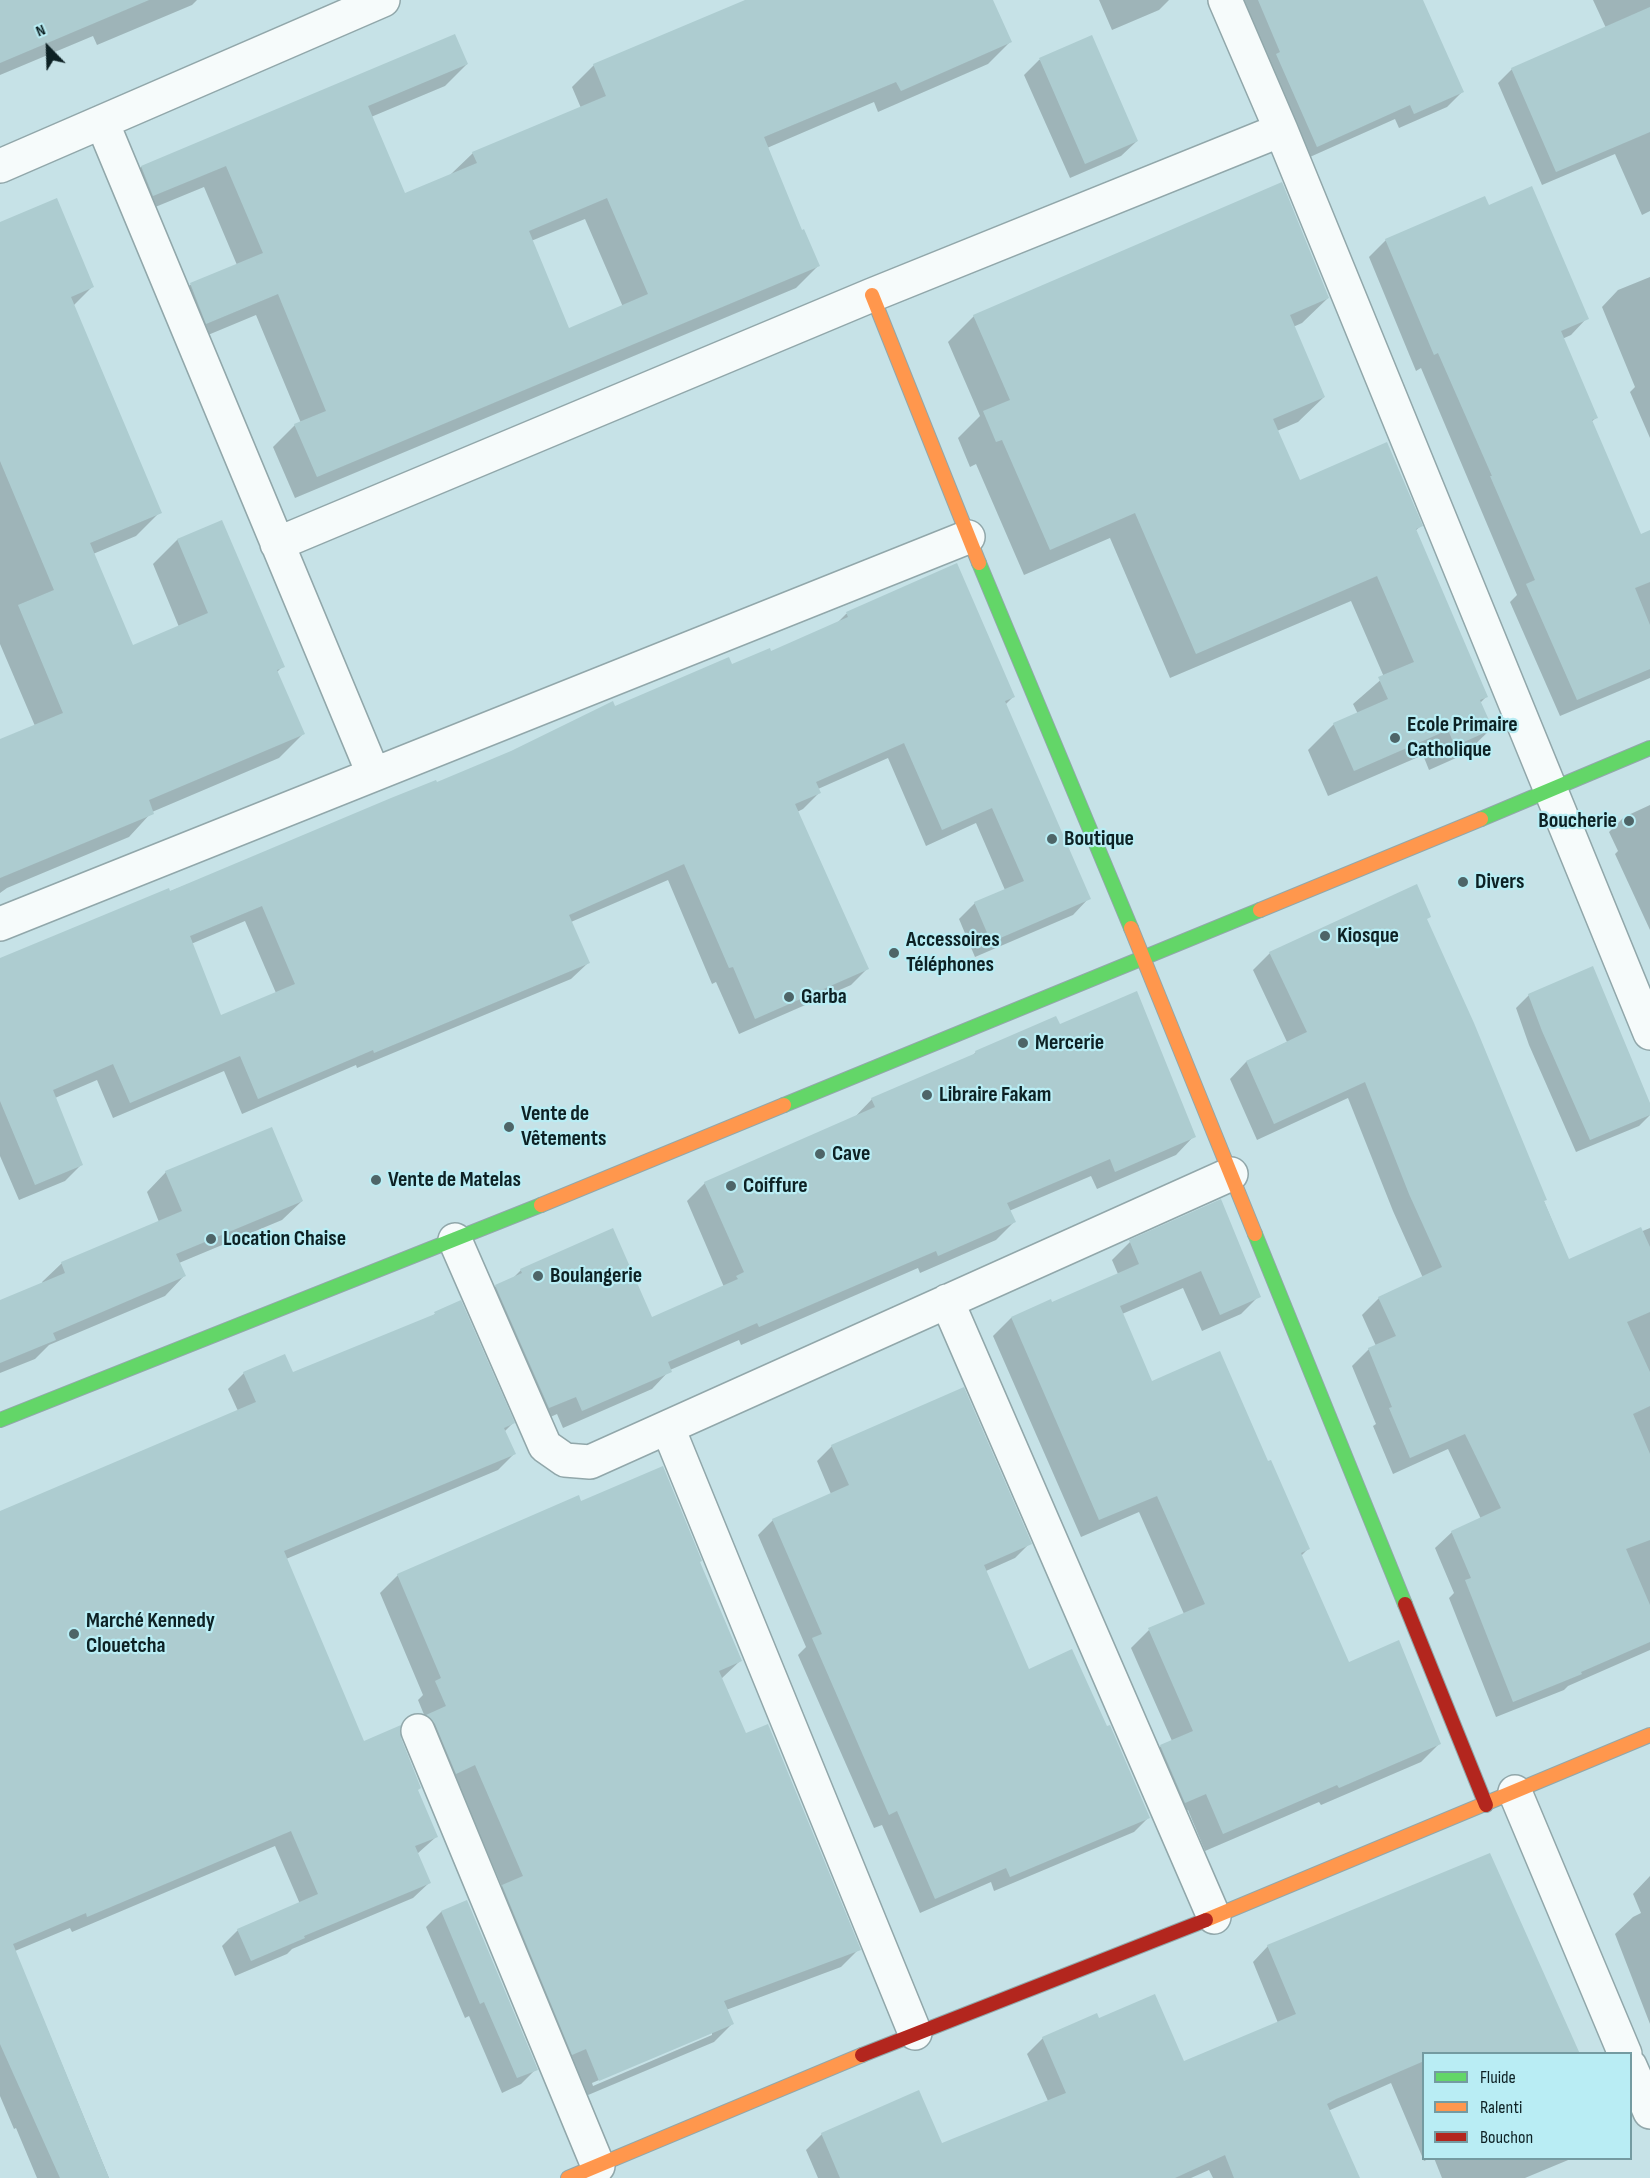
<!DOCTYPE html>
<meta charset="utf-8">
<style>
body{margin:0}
#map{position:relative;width:1650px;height:2178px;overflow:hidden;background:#c6e2e7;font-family:"Sofia Sans Condensed",sans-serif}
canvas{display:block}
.legend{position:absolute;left:1422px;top:2052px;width:210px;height:108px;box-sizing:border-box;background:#b9edf4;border:2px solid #749ba1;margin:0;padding:8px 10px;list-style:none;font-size:18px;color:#0d2124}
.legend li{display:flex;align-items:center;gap:12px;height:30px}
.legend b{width:30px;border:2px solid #749ba1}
.north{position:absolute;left:18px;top:18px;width:60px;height:60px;-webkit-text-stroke:4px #b9edf4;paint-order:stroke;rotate:337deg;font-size:16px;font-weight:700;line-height:24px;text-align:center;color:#0d2124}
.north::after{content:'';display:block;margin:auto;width:21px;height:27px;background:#0d2124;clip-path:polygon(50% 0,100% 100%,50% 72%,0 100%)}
</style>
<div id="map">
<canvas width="1650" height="2178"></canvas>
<ul class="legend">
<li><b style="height:8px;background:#63d668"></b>Fluide</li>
<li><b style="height:8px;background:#ff974d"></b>Ralenti</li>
<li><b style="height:8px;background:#b3261e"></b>Bouchon</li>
</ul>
<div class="north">N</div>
</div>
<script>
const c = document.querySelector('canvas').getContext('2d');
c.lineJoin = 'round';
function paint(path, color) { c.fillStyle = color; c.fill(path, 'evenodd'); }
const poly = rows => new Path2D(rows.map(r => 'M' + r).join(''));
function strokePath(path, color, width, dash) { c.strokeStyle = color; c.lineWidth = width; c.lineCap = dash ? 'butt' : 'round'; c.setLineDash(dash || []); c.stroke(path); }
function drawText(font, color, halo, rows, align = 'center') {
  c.font = font + ' "Sofia Sans Condensed",sans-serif'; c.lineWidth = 4.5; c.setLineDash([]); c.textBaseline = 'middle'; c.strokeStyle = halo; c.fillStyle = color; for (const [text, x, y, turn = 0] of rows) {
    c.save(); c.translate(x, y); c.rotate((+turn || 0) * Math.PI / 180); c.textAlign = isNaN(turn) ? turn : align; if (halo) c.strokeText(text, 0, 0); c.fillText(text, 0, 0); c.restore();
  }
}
paint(poly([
 [0,0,197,0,192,5,97,45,93,36,0,75],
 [749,0,988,0,1010,42,988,64,878,112,874,102,767,148,801,232,818,266,796,288,295,498,273,447,295,425,301,423,256,315,184,345,168,307,190,285,237,265,204,187,131,217,120,189,141,167,455,36,467,64,445,86,371,117,404,195,450,175,473,153,581,108,572,87,594,65],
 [585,219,623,307,568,330,531,241],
 [1099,0,1169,0,1159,10,1112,30],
 [1236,0,1422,0,1462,92,1447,107,1399,128,1395,119,1301,161],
 [1593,0,1650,0,1650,211,1642,215,1615,154,1542,185,1498,83,1512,69,1606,28],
 [1091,37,1137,141,1121,156,1070,178,1024,75,1039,60],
 [1488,207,1587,318,1571,335,1562,339,1596,418,1591,422,1640,536,1650,532,1650,678,1560,716,1510,602,1517,595,1421,368,1416,371,1369,257,1386,240],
 [0,224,92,287,73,306,160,512,136,536,93,554,132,647,179,627,153,564,177,540,222,522,283,666,277,672,303,734,279,758,152,812,129,837,7,888,0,893,0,741,35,726,0,644],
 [1650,277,1650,438,1630,392,1635,387,1602,307,1618,290],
 [1328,298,1302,323,1293,327,1324,397,1298,422,1277,431,1299,482,1421,526,1415,531,1487,696,1480,703,1491,729,1465,754,1429,770,1423,755,1328,796,1308,750,1334,724,1358,714,1353,704,1384,677,1351,601,1170,678,1110,538,1024,575,976,464,970,467,958,438,980,416,948,342,974,316],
 [957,565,1013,697,1005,705,1089,898,1073,915,975,957,959,919,975,903,1005,890,976,823,926,846,888,758,818,789,819,793,803,809,797,812,867,969,851,985,739,1034,716,982,712,984,668,880,571,922,588,963,571,979,357,1068,356,1065,242,1114,224,1071,113,1118,97,1080,55,1098,82,1164,65,1181,19,1200,0,1156,0,960,436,784,614,708,770,653,836,624,846,614],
 [245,921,276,993,221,1017,191,944],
 [1650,805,1650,930,1615,854,1618,851,1609,832,1624,817],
 [1426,920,1569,1261,1650,1228,1650,1650,1568,1686,1564,1690,1496,1717,1449,1598,1454,1593,1435,1548,1452,1532,1481,1519,1448,1449,1393,1474,1373,1426,1376,1424,1352,1366,1369,1349,1376,1346,1362,1315,1379,1298,1423,1278,1393,1211,1348,1098,1257,1140,1230,1079,1246,1062,1287,1042,1253,970,1270,953],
 [1529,995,1650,1107,1650,1115,1639,1126,1576,1152,1529,1045,1516,1008],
 [1059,1026,1194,1136,1176,1155,1097,1189,1091,1176,1009,1211,1014,1222,996,1240,920,1273,918,1268,741,1345,739,1340,670,1370,652,1389,563,1428,557,1414,531,1426,478,1305,496,1286,512,1279,521,1270,651,1319,724,1287,687,1201,705,1183,854,1118,872,1099,972,1056,976,1052],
 [166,1172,302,1201,282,1220,179,1263,184,1276,165,1296,49,1345,35,1359,0,1373,0,1302,43,1284,42,1282,62,1263,159,1222,147,1192],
 [1220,1201,1259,1296,1241,1314,1202,1331,1183,1288,1122,1314,1151,1383,1267,1463,1308,1549,1300,1557,1348,1664,1439,1744,1421,1762,1321,1805,1319,1802,1205,1851,1188,1810,1167,1819,1143,1764,1161,1746,1172,1741,1131,1648,1149,1630,1184,1614,1139,1512,1081,1537,993,1336,1011,1318,1050,1301,1052,1304,1118,1274,1112,1260,1130,1242],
 [435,1314,513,1423,504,1432,514,1454,498,1470,286,1559,363,1743,399,1738,417,1791,436,1837,417,1854,429,1883,413,1898,292,1949,287,1954,235,1976,222,1946,238,1930,300,1904,275,1846,72,1932,70,1928,15,1951,109,2178,37,2178,16,2128,14,2129,0,2096,0,1513,238,1411,228,1389,244,1373,292,1374,431,1317],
 [832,1446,1030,1543,1015,1558,986,1571,1028,1671,1149,1817,1134,1832,994,1891,991,1882,920,1913,882,1825,874,1828,798,1655,806,1647,758,1535,773,1520,831,1494,817,1461],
 [580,1503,699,1563,740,1661,721,1679,745,1735,859,1949,841,1967,726,2010,732,2024,714,2042,581,2098,485,1904,502,1887,457,1782,438,1790,425,1717,418,1700,423,1695,380,1593,398,1575],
 [712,2032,712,2035,593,2086,592,2083],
 [1650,1876,1650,2024,1615,1934,1633,1917,1641,1913,1633,1894],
 [467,1902,536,2069,521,2084,502,2093,469,2016,465,2018,426,1927,441,1912],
 [1268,1946,1424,2054,1424,2158,1431,2158,1424,2161,1391,2083,1328,2111,1359,2178,1213,2178,1209,2170,1191,2178,818,2178,806,2150,822,2134,941,2145,1048,2101,1027,2054,1043,2038,1098,2020,1183,2063,1278,2023,1253,1962],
 [1434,2158,1573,2158,1525,2178,1442,2178]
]), '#0003');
paint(poly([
 [0,0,149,0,0,63],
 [745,0,993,0,1012,42,901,91,896,82,764,137,802,230,804,229,820,266,317,477,294,424,326,411,278,294,206,324,190,283,263,253,226,166,153,196,141,166,455,34,468,64,368,106,405,193,477,163,472,152,606,96,593,64],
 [607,198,648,294,569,328,529,231],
 [1258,0,1423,0,1464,92,1414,114,1410,105,1317,147,1276,54,1280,52],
 [1650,7,1650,132,1556,172,1511,68],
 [1092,35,1138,141,1085,164,1039,58],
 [1282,182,1329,298,1290,315,1325,397,1273,419,1300,480,1387,442,1423,526,1416,529,1488,697,1480,700,1493,729,1455,746,1448,730,1354,771,1333,723,1388,699,1378,677,1414,662,1377,576,1196,654,1135,513,1050,550,1002,440,996,442,983,411,1010,400,973,315],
 [1532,186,1589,319,1561,331,1598,418,1592,420,1641,534,1650,530,1650,582,1635,588,1650,625,1650,669,1577,700,1526,584,1535,580,1490,476,1492,476,1438,353,1434,355,1385,239,1485,196,1489,205],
 [57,198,94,287,71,297,162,513,90,543,133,645,208,613,177,539,222,520,285,667,277,670,305,734,149,800,154,814,0,878,0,739,63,713,18,605,54,590,0,461,0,222],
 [957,563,1015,697,1005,701,1091,899,991,942,974,902,1024,881,992,808,942,830,904,743,816,782,821,793,795,804,869,969,755,1019,733,967,729,968,684,864,569,915,590,963,374,1053,373,1050,258,1099,240,1056,130,1103,113,1064,53,1090,83,1165,35,1185,0,1101,0,958,169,888,170,891,391,798,436,780,437,782,511,751,613,701,615,706,729,657,732,664,770,648,771,651,848,617,846,612],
 [262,906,295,984,221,1015,190,936],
 [1417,884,1430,914,1431,917,1427,919,1474,1023,1547,1200,1544,1201,1569,1259,1641,1227,1650,1247,1650,1312,1627,1322,1650,1372,1650,1406,1633,1414,1650,1454,1650,1540,1626,1549,1650,1605,1650,1642,1581,1672,1582,1674,1513,1702,1465,1580,1471,1578,1451,1531,1501,1508,1465,1434,1410,1458,1389,1408,1392,1407,1368,1348,1396,1336,1378,1297,1442,1267,1409,1194,1365,1082,1274,1124,1246,1061,1307,1032,1269,952],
 [1593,966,1650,1103,1650,1115,1590,1140,1542,1031,1528,994],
 [1137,991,1196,1137,1115,1172,1110,1159,1007,1203,1016,1222,938,1256,936,1251,759,1327,757,1323,668,1362,672,1372,582,1411,576,1397,549,1408,495,1285,522,1273,520,1269,613,1228,652,1317,738,1279,736,1276,744,1272,704,1182,875,1107,871,1098,976,1053,975,1051,1056,1016,1060,1024],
 [272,1127,303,1201,176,1254,186,1276,53,1333,56,1340,0,1363,0,1300,65,1273,61,1262,182,1211,165,1171],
 [1221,1199,1261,1297,1220,1315,1201,1271,1120,1306,1152,1381,1220,1351,1268,1461,1271,1460,1310,1549,1301,1553,1349,1662,1399,1640,1441,1744,1339,1788,1337,1785,1223,1834,1206,1794,1185,1803,1160,1745,1193,1731,1148,1628,1205,1604,1157,1496,1099,1520,1011,1317,1051,1299,1052,1302,1139,1264,1129,1240],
 [461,1300,515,1423,504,1428,516,1454,284,1551,364,1741,401,1725,401,1738,421,1788,418,1790,438,1837,415,1846,431,1883,304,1936,305,1938,251,1961,237,1929,318,1894,291,1831,87,1917,86,1913,13,1944,109,2178,60,2178,0,2044,0,1511,256,1402,243,1372,285,1354,293,1372,435,1314,434,1312],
 [964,1387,1032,1544,984,1565,1029,1669,1072,1649,1107,1726,1110,1725,1150,1818,1010,1877,1006,1868,935,1899,897,1811,889,1815,812,1638,822,1634,772,1519,849,1485,831,1445],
 [663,1466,702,1561,700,1562,742,1661,719,1671,746,1733,768,1724,861,1950,724,2001,734,2024,599,2081,586,2049,572,2055,502,1885,523,1876,475,1765,456,1774,435,1724,426,1715,446,1706,435,1681,441,1678,397,1574,579,1495,581,1501],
 [1490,1853,1580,2054,1424,2054,1424,2061,1336,2099,1327,2104,1360,2178,1234,2178,1225,2155,1175,2178,840,2178,821,2133,919,2090,942,2143,1066,2093,1042,2037,1097,2013,1099,2018,1155,1994,1184,2061,1296,2014,1267,1945],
 [467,1900,538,2070,517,2078,484,2002,480,2004,441,1911]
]), '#adccd0');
const street = poly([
 [1225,0,1281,130,1650,1033],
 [102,122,373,773],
 [0,166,383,0],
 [277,544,872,295,1281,130],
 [0,924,968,537],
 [455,1240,545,1446,565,1460,590,1462,1231,1174],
 [947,1301,1214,1917],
 [668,1428,915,2033],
 [418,1731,598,2166],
 [1515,1792,1625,2054],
 [1630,2066,1650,2112]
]);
const fast = poly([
 [979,563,1131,928],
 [1481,819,1650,748],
 [784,1105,1260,910],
 [1255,1234,1405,1604],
 [0,1420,541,1205]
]);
const slow = poly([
 [872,295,979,563],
 [1260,910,1481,819],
 [1131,928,1255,1234],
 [541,1205,784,1105],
 [1206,1920,1650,1735],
 [568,2178,862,2055]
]);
const jam = poly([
 [1405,1604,1486,1805],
 [862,2055,1206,1920]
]);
strokePath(street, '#91a7aa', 36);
strokePath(fast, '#91a7aa', 16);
strokePath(slow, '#91a7aa', 16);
strokePath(jam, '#91a7aa', 16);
strokePath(street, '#f6fbfb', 33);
strokePath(fast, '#63d668', 14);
strokePath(slow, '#ff974d', 14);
strokePath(jam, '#b3261e', 14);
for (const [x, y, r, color] of [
 [1395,738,6,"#4e6568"],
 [1629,821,6,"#4e6568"],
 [1052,839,6,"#4e6568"],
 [1463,882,6,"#4e6568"],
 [1325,936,6,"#4e6568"],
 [894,953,6,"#4e6568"],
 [789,997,6,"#4e6568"],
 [1023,1043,6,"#4e6568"],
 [927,1095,6,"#4e6568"],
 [509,1127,6,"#4e6568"],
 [820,1154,6,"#4e6568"],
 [376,1180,6,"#4e6568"],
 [731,1186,6,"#4e6568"],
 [211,1239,6,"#4e6568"],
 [538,1276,6,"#4e6568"],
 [74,1634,6,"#4e6568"]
]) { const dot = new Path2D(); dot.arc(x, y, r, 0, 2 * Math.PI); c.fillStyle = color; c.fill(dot); strokePath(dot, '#b9edf4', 2); }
drawText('bold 22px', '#0d2124', '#b9edf4', [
 ["Ecole Primaire",1407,725],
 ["Catholique",1407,750],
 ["Boucherie",1617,821,"right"],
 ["Boutique",1064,839],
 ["Divers",1475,882],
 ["Kiosque",1337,936],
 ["Accessoires",906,940],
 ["Téléphones",906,965],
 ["Garba",801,997],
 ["Mercerie",1035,1043],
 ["Libraire Fakam",939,1095],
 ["Vente de",521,1114],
 ["Vêtements",521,1139],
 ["Cave",832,1154],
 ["Vente de Matelas",388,1180],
 ["Coiffure",743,1186],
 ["Location Chaise",223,1239],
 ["Boulangerie",550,1276],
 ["Marché Kennedy",86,1621],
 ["Clouetcha",86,1646]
], 'left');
</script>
